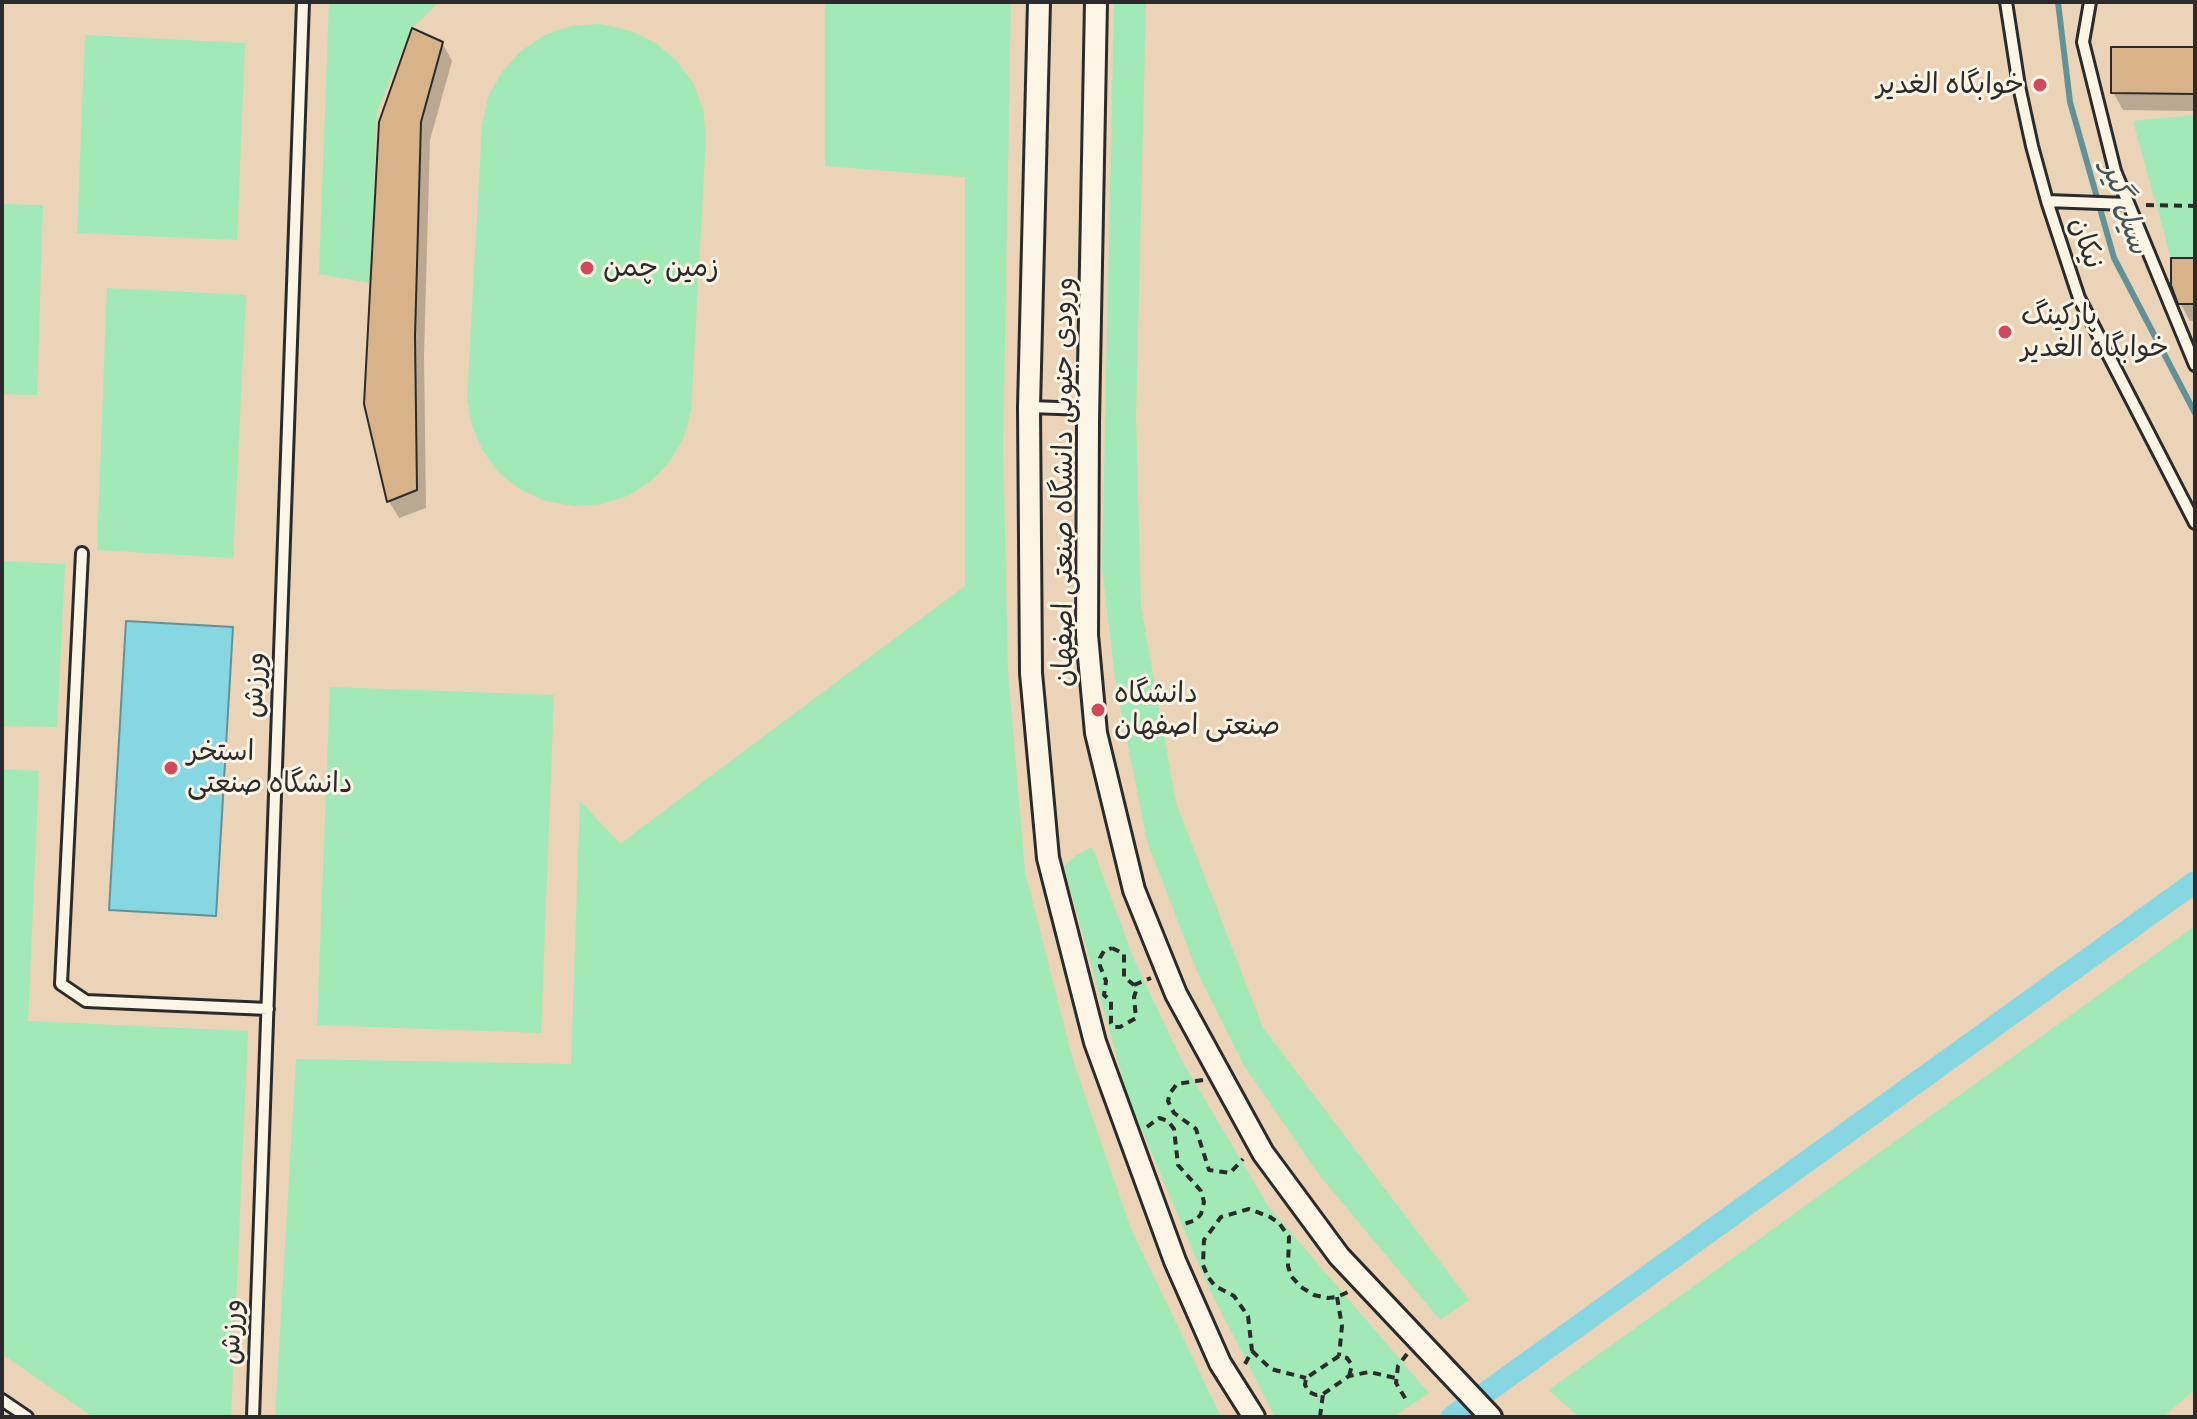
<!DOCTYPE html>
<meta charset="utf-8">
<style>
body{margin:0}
#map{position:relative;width:2197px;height:1419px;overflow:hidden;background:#f1e1ca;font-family:Delius,sans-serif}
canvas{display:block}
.frame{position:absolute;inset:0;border:4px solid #2b2b2b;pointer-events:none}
</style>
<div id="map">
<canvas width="2197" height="1419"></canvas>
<div class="frame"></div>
</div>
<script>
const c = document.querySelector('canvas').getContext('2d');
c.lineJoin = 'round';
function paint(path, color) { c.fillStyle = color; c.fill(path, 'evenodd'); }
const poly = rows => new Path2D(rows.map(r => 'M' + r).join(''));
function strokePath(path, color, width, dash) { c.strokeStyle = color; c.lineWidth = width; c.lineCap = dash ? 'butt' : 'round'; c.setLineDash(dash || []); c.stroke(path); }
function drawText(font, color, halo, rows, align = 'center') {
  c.font = font + ' Delius,"Playpen Sans Arabic",sans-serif'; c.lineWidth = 6; c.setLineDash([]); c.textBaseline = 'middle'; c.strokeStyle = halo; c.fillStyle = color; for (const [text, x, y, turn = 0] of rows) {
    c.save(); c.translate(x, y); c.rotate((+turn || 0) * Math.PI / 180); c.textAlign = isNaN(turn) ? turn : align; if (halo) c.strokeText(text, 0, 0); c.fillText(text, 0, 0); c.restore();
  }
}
paint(poly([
 [2,2,2195,2,2195,1417,2,1417]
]), '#ead3b7');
paint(poly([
 [329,2,439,2,412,28,377,111,370,283,319,274],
 [825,2,1011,2,1003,446,1008,672,1025,872,1073,1061,1131,1229,1221,1417,275,1417,296,1059,571,1064,580,801,620,844,965,586,965,177,825,166],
 [1114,2,1146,2,1136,416,1141,607,1176,803,1263,1028,1469,1300,1440,1320,1320,1176,1243,1064,1197,971,1147,841,1115,679,1102,567],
 [600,24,628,30,654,42,676,60,693,83,703,109,706,137,691,411,684,437,670,461,651,481,627,496,601,504,574,506,546,501,521,490,499,473,483,451,472,426,467,399,482,125,488,97,502,72,521,51,545,35,571,26],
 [85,35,245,43,237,240,77,233],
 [2195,115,2195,262,2171,258,2133,121],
 [2,204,43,205,37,395,2,394],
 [107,288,246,295,233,558,97,550],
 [2,561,65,564,57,727,2,726],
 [330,687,554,695,541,1033,317,1025],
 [2,769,39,771,28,1021,248,1031,231,1417,93,1417,2,1354],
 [1092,847,1135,962,1182,1061,1268,1206,1429,1393,1393,1417,1275,1417,1207,1284,1128,1097,1064,867,1075,856],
 [2195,926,2195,1389,2163,1417,1579,1417,1549,1390]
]), '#a1e9b7');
const water = poly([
 [126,621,233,627,216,916,109,910,126,621]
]);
paint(water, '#86d7e1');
strokePath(water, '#629298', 2);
paint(poly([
 [442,43,452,61,430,140,424,355,426,508,399,518,389,501,381,123],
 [2195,49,2195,111,2123,110,2113,92],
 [2195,260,2195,321,2190,321,2180,303]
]), '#0003');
strokePath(poly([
 [2058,2,2070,102,2114,258,2195,413]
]), '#629298', 6);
strokePath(poly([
 [1452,1417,2195,882]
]), '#86d7e1', 22);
const building = poly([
 [412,28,443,42,421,122,415,336,417,490,387,502,364,404,379,122,412,28],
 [2111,47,2195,47,2195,94,2111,93,2111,47],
 [2171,258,2195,258,2195,304,2178,304,2171,285,2171,258]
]);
paint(building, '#d8b38a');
strokePath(building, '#2b2b2b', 2);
const lane = poly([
 [2006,2,2019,86,2032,146,2047,201,2079,298,2195,523],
 [2090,2,2083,42,2115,171,2195,365],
 [2047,201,2127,204],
 [1029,407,1088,409],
 [82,553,61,984,86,1001,268,1009],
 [2,1400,27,1417],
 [253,1417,303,2]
]);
const street = poly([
 [1039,2,1029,407,1031,673,1048,858,1095,1042,1175,1261,1220,1363,1254,1417],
 [1096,2,1088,421,1087,635,1096,733,1134,890,1176,994,1263,1153,1339,1256,1491,1417]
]);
strokePath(lane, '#2b2b2b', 16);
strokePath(street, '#2b2b2b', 26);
strokePath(poly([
 [2146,205,2195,206],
 [1112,948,1124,954,1124,977,1134,985,1136,991,1134,997,1136,1018,1120,1027,1113,1027,1111,1023,1111,1001,1104,995,1106,981,1100,966,1100,958,1104,951,1112,948],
 [1134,985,1151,978],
 [1203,1080,1177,1084,1170,1093,1168,1101,1174,1113,1196,1129,1209,1170,1230,1173,1243,1159],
 [1147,1127,1159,1118,1168,1121,1174,1129,1178,1165,1201,1191,1204,1202,1201,1214,1196,1220,1184,1224],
 [1337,1297,1342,1326,1339,1356],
 [1252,1351,1271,1369,1306,1378],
 [1407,1354,1398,1366,1396,1383,1408,1403],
 [1245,1364,1252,1351,1248,1316,1234,1296,1215,1286,1208,1277,1203,1265,1204,1240,1221,1217,1249,1209,1270,1217,1279,1223,1289,1237,1288,1266,1291,1276,1301,1287,1314,1295,1328,1298,1337,1297,1348,1292],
 [1349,1376,1352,1365,1347,1358,1339,1356,1306,1378,1305,1385,1309,1392,1316,1395,1323,1394,1349,1376,1369,1372,1396,1378],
 [1320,1417,1323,1394]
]), '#2b2b2b', 4, [8, 6]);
strokePath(lane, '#fcf5e5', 10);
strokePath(street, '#fcf5e5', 20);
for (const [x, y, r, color] of [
 [2040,85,8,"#d1495b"],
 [587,268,8,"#d1495b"],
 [2005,332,8,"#d1495b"],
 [1098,710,8,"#d1495b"],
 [171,768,8,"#d1495b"]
]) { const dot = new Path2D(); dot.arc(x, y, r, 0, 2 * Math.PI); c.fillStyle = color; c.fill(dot); strokePath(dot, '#fcf5e5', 3); }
drawText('28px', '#2b2b2b', '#fcf5e5', [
 ["خوابگاه الغدیر",2024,85,"right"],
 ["زمین چمن",603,268],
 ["پارکینگ",2021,316],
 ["خوابگاه الغدیر",2021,348],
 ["دانشگاه",1114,694],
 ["صنعتی اصفهان",1114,726],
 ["استخر",187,752],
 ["دانشگاه صنعتی",187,784]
], 'left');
drawText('28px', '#2b2b2b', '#fcf5e5', [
 ["نیکان",2086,243,72],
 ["ورودی جنوبی دانشگاه صنعتی اصفهان",1064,482,-90],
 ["ورزش",255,685,-88],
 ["ورزش",232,1332,-88]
]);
drawText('italic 30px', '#425658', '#fcf5e5', [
 ["سیل گیر",2125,208,72]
]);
</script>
